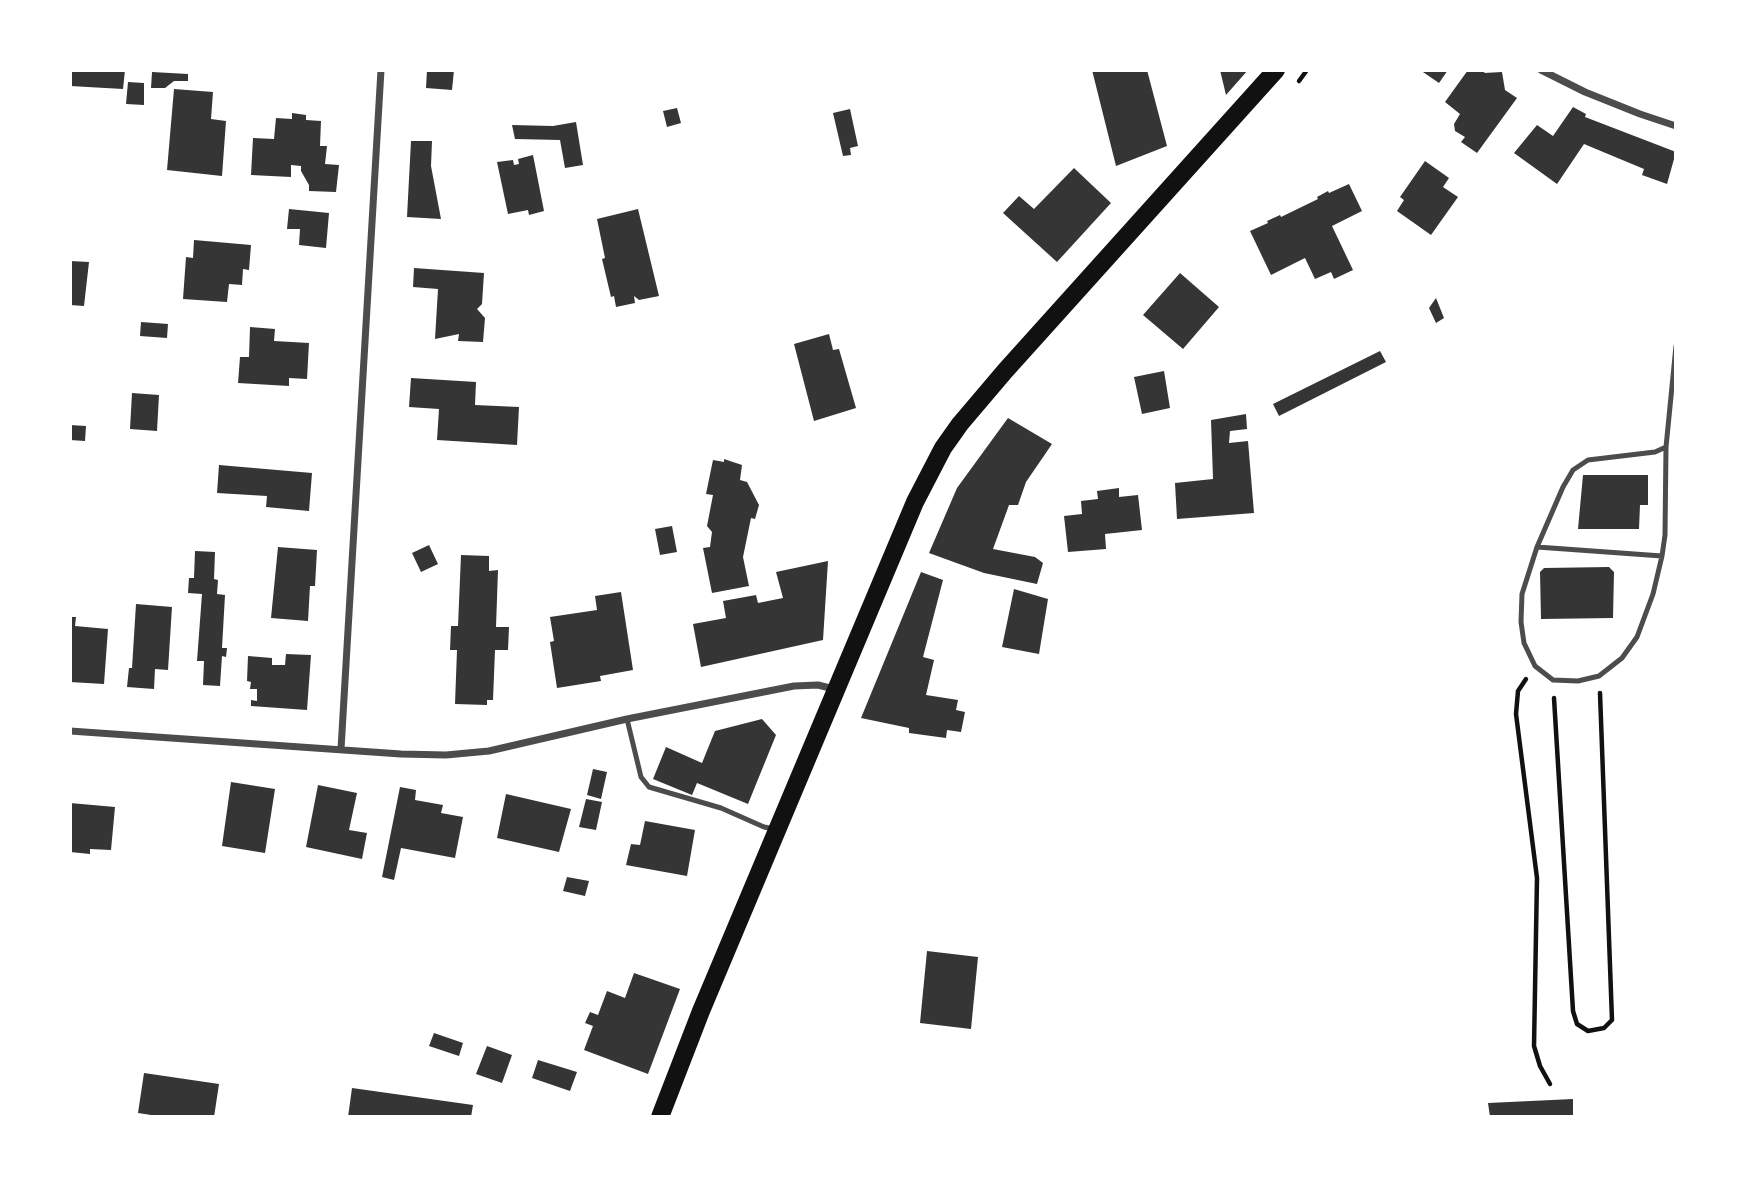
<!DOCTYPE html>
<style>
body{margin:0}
#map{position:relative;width:1746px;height:1187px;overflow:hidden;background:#fff;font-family:Helvetica,sans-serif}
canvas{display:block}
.frame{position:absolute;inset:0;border:72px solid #fff;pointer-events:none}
</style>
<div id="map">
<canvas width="1746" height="1187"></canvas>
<div class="frame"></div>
</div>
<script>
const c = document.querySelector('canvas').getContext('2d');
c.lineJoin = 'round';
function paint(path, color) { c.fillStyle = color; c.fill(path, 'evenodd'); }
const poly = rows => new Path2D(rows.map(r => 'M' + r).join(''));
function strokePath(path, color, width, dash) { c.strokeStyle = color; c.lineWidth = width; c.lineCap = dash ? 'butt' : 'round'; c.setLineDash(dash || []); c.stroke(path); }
paint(poly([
 [70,70,125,70,123,89,70,86],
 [427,70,454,70,452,90,426,88],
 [1092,70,1147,70,1167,146,1116,166],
 [1220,70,1248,70,1226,95],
 [1420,70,1448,70,1439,83],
 [1468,70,1486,70,1484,73,1502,72,1505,90,1517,98,1477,153,1461,142,1465,137,1455,131,1454,124,1460,114,1445,102],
 [152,72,188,74,188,81,174,81,165,88,151,88],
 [128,82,144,83,144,105,126,104],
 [174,89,213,92,211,119,226,121,222,176,167,170],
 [1573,107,1586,114,1585,117,1676,152,1667,184,1642,175,1644,169,1584,144,1557,184,1514,153,1537,125,1553,136],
 [677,108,681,123,667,127,663,111],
 [850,109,858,146,850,148,851,155,843,156,833,113],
 [292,113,306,115,306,120,321,121,320,146,327,146,325,164,339,165,336,192,309,191,309,185,301,171,301,166,291,165,291,177,251,175,253,138,274,139,276,118,292,119],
 [576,122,583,165,565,168,560,140,515,139,512,125,553,126],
 [411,141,432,141,431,166,441,219,407,217],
 [533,155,544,211,529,215,528,210,508,214,497,162,513,160,514,165,519,164,518,159],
 [1425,161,1449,178,1443,187,1458,197,1431,235,1397,211,1404,200,1400,197],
 [1074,168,1111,203,1057,262,1003,213,1019,196,1034,209],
 [1349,184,1362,211,1332,226,1353,270,1334,279,1331,272,1315,279,1305,258,1271,275,1250,231,1268,223,1267,221,1280,215,1281,217,1318,199,1317,197,1328,191,1329,193],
 [289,209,329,213,326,248,299,245,300,229,287,229],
 [638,209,659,296,639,300,634,296,635,303,616,307,614,296,611,297,602,259,605,258,597,219],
 [194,240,251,245,249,270,243,269,242,285,229,284,227,302,183,299,186,257,193,258],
 [70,261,89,262,84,306,70,305],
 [414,268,484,273,482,304,477,309,485,318,483,342,458,341,459,334,435,339,438,289,413,287],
 [1180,273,1219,307,1183,349,1143,315],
 [1436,298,1444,318,1436,323,1429,308],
 [141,322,168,324,167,338,140,336],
 [250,327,275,329,274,341,309,343,307,379,289,378,289,386,238,383,240,357,249,357],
 [829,334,833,350,839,349,856,408,814,421,794,344],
 [1380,351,1386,362,1279,416,1273,404],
 [1164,371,1170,408,1142,414,1134,377],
 [411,378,476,382,475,405,519,407,517,445,437,440,439,409,409,407],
 [132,393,159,395,157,431,130,429],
 [1246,414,1247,429,1230,431,1229,443,1248,441,1254,513,1177,519,1175,483,1213,479,1211,420],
 [1008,418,1052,444,1026,482,1018,505,1009,505,993,549,1035,557,1043,563,1037,584,984,573,929,553,957,488],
 [70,425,86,426,85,441,70,440],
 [724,459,742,465,740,480,747,482,759,505,755,519,751,518,743,557,749,586,712,593,703,548,710,547,712,532,707,526,713,495,706,494,713,460,724,462],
 [219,465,312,473,309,511,266,507,267,496,217,493],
 [1583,475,1648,475,1648,505,1640,505,1639,529,1578,529],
 [1119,488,1119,497,1138,495,1142,530,1105,534,1106,549,1068,552,1064,516,1082,514,1081,501,1098,499,1097,491],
 [672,526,677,552,660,555,655,529],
 [429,545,438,564,421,572,412,553],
 [278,547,317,550,315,586,310,586,308,621,271,618],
 [195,551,215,552,214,579,218,580,217,594,225,595,222,648,227,648,226,657,222,656,220,686,203,685,204,661,197,661,202,594,188,593,189,578,194,578],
 [461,555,489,556,489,571,498,570,496,627,509,627,508,650,495,650,493,700,487,700,487,705,455,704,457,650,450,650,451,626,458,626],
 [828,561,823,640,701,667,693,624,726,618,723,601,756,595,758,603,783,598,776,572],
 [1609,567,1614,572,1613,618,1541,619,1540,572,1544,568],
 [921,572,943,580,923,657,934,660,926,695,958,700,956,710,965,712,961,732,947,730,946,738,909,733,909,728,861,718],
 [1014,589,1048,599,1039,654,1002,647],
 [621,592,633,670,600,676,601,681,557,688,550,642,554,641,550,617,597,610,595,596],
 [136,604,172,607,168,670,155,669,154,689,127,687,129,668,132,668],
 [70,617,76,617,75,626,108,629,104,684,70,682],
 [286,654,311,655,307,710,251,706,251,700,257,701,257,689,250,689,251,682,247,681,248,656,272,658,272,665,285,665],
 [762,719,776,735,748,804,697,783,692,795,653,779,666,747,702,763,715,731],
 [593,769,607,772,601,799,587,795],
 [231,782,275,789,265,853,222,846],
 [318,785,357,793,349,830,367,833,362,859,306,847],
 [400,787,416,790,415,800,443,805,441,813,463,817,455,858,401,848,394,880,382,877],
 [506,794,571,809,559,852,497,838],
 [586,799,602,802,596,830,579,827],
 [70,803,115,807,111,850,90,849,90,854,70,852],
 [645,821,695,830,687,876,626,865,631,844,640,845],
 [567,877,589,881,585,896,563,891],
 [927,951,978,957,971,1029,920,1023],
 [634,973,680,989,648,1074,584,1050,593,1026,585,1023,590,1012,598,1015,607,991,625,998],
 [434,1033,463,1043,459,1056,429,1046],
 [487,1046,512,1055,502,1083,476,1074],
 [538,1060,577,1072,570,1091,532,1078],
 [144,1073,219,1084,214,1117,164,1117,138,1113],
 [352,1088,473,1105,471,1117,348,1117],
 [1573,1099,1573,1117,1490,1117,1488,1103]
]), '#353535');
strokePath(poly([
 [1299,81,1307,70],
 [1526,679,1518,691,1516,714,1537,878,1534,1046,1540,1066,1550,1084],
 [1554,698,1573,1011,1577,1024,1588,1031,1604,1028,1612,1020,1600,693]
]), '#111', 4.5);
strokePath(poly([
 [1666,447,1655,452,1588,460,1573,470,1563,487,1537,547,1662,556,1665,535,1666,447,1676,346],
 [1537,547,1522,594,1521,622,1524,643,1535,666,1553,680,1578,681,1599,676,1622,658,1637,637,1653,594,1662,556],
 [627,719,641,777,649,787,721,808,764,827,775,829]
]), '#4c4c4c', 5);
strokePath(poly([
 [1541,70,1585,92,1640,114,1676,126],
 [70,731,401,754,446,755,489,751,627,719,794,686,818,685,834,689],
 [341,749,381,70]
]), '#4c4c4c', 7);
strokePath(poly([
 [660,1117,701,1011,915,502,943,448,960,424,1005,371,1276,70]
]), '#111', 18);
</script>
